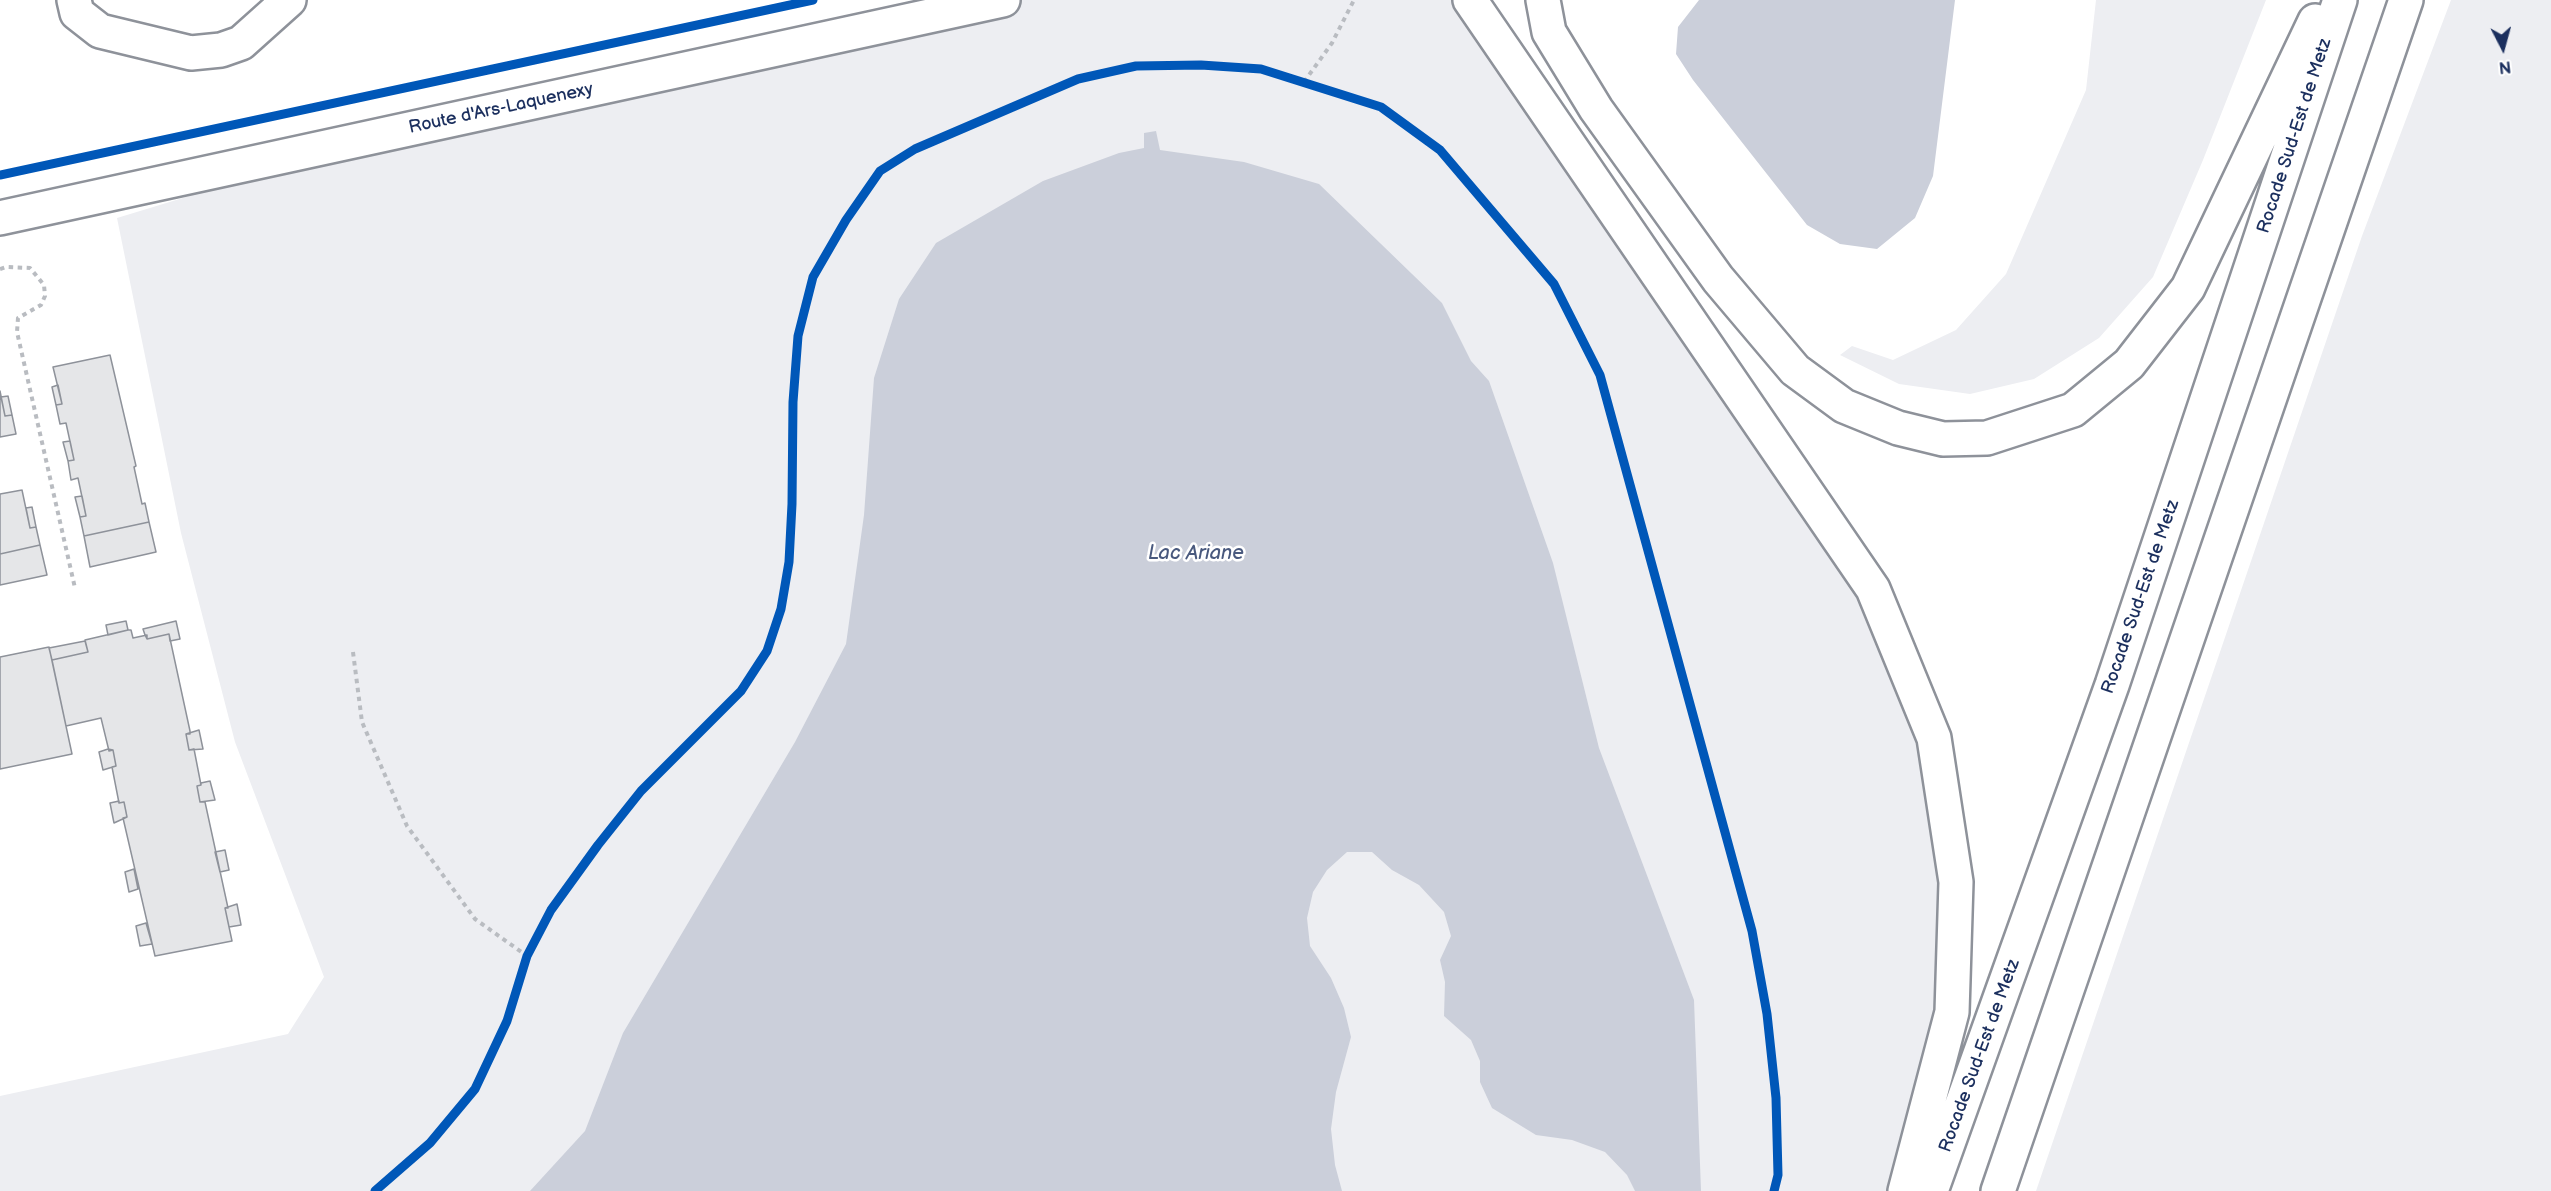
<!DOCTYPE html>
<style>
body{margin:0}
#map{position:relative;width:2551px;height:1191px;overflow:hidden;background:#fff;font-family:"Balsamiq Sans",sans-serif}
canvas{display:block}
.north{position:absolute;left:2473px;top:18px;width:60px;height:60px;-webkit-text-stroke:4px #fff;paint-order:stroke;rotate:174deg;font-size:16px;font-weight:700;line-height:24px;text-align:center;color:#1b2f5e}
.north::after{content:'';display:block;margin:auto;width:21px;height:27px;background:#1b2f5e;clip-path:polygon(50% 0,100% 100%,50% 72%,0 100%)}
</style>
<div id="map">
<canvas width="2551" height="1191"></canvas>
<div class="north">N</div>
</div>
<script>
const c = document.querySelector('canvas').getContext('2d');
c.lineJoin = 'round';
function paint(path, color) { c.fillStyle = color; c.fill(path, 'evenodd'); }
const poly = rows => new Path2D(rows.map(r => 'M' + r).join(''));
function strokePath(path, color, width, dash) { c.strokeStyle = color; c.lineWidth = width; c.lineCap = dash ? 'butt' : 'round'; c.setLineDash(dash || []); c.stroke(path); }
function drawText(font, color, halo, rows, align = 'center') {
  c.font = font + ' "Balsamiq Sans",sans-serif'; c.lineWidth = 5; c.setLineDash([]); c.textBaseline = 'middle'; c.strokeStyle = halo; c.fillStyle = color; for (const [text, x, y, turn = 0] of rows) {
    c.save(); c.translate(x, y); c.rotate((+turn || 0) * Math.PI / 180); c.textAlign = isNaN(turn) ? turn : align; if (halo) c.strokeText(text, 0, 0); c.fillText(text, 0, 0); c.restore();
  }
}
paint(poly([
 [1003,0,1470,0,1873,589,1934,738,1952,1012,1899,1191,0,1191,0,1096,288,1034,324,977,235,742,181,533,117,218,403,131],
 [2096,0,2266,0,2203,160,2153,277,2099,338,2034,379,1970,394,1899,384,1840,355,1852,346,1893,360,1956,330,2006,274,2086,90],
 [2451,0,2551,0,2551,1191,2036,1191,2362,236]
]), '#edeef2');
paint(poly([
 [1699,0,1955,0,1933,176,1915,218,1877,249,1840,244,1807,225,1693,80,1676,54,1678,27],
 [1156,131,1160,150,1244,162,1319,184,1442,303,1471,361,1489,381,1553,563,1599,748,1694,1000,1701,1191,1635,1191,1627,1175,1605,1152,1572,1140,1536,1135,1492,1108,1480,1082,1480,1061,1471,1040,1444,1016,1445,982,1440,960,1451,936,1444,912,1419,885,1392,870,1372,852,1347,852,1327,870,1313,892,1307,918,1310,946,1331,978,1344,1008,1351,1037,1336,1092,1331,1129,1335,1165,1342,1191,530,1191,585,1131,623,1033,795,742,846,644,864,515,874,378,899,299,936,243,1043,181,1119,153,1144,148,1144,133]
]), '#cbcfda');
const building = poly([
 [110,355,136,466,134,467,142,504,145,503,149,522,84,536,80,517,86,516,78,478,71,480,68,461,74,460,66,423,60,424,56,405,62,404,53,367,110,355],
 [58,385,62,404,56,405,52,387,58,385],
 [0,391,5,416,12,415,16,434,0,437,0,391],
 [8,396,12,415,5,416,1,397,8,396],
 [70,441,74,460,68,461,63,442,70,441],
 [22,490,30,528,36,527,40,545,0,554,0,494,22,490],
 [82,496,86,516,80,517,75,497,82,496],
 [32,507,36,527,30,528,26,508,32,507],
 [149,522,156,552,90,567,84,536,149,522],
 [40,545,47,575,0,585,0,554,40,545],
 [126,621,128,630,108,635,106,625,126,621],
 [176,621,180,639,170,641,169,634,147,639,145,635,143,629,176,621],
 [128,630,131,630,133,638,147,635,147,639,169,634,190,731,190,734,186,734,189,750,194,749,201,785,197,786,200,802,205,802,228,908,225,908,232,941,155,956,123,818,127,817,124,802,119,803,112,767,116,766,113,750,109,751,101,718,66,726,52,660,88,652,85,640,128,630],
 [85,641,88,652,52,660,49,648,85,641],
 [49,647,72,754,0,769,0,657,49,647],
 [199,730,203,749,189,750,186,734,199,730],
 [108,749,113,750,116,766,103,770,99,752,108,749],
 [210,781,215,800,200,802,197,786,201,785,201,783,210,781],
 [119,801,119,803,124,802,127,817,114,823,110,803,119,801],
 [225,850,229,870,220,872,215,852,225,850],
 [134,869,138,889,129,892,125,872,134,869],
 [237,904,241,925,229,927,225,908,237,904],
 [146,923,152,944,140,946,136,926,146,923]
]);
paint(building, '#e5e6e8');
strokePath(building, '#8e929a', 1.5);
const minor = poly([
 [74,0,77,13,100,31,191,53,221,50,241,43,289,0]
]);
const major = poly([
 [0,218,1003,0]
]);
const highway = poly([
 [1470,0,1873,589,1934,738,1956,882,1952,1012,1905,1191],
 [1543,0,1549,32,1596,109,1718,279,1795,370,1844,406,1898,428,1943,439,1987,438,2073,410,2129,364,2188,288,2315,21],
 [1931,1191,2112,685,2340,0],
 [1998,1191,2406,0]
]);
strokePath(minor, '#8e929a', 38);
strokePath(major, '#8e929a', 38);
strokePath(highway, '#8e929a', 38);
strokePath(poly([
 [1304,82,1332,43,1354,0],
 [0,269,6,267,30,268,44,285,45,296,41,305,18,318,17,332,75,588],
 [353,652,362,722,407,826,475,919,527,956],
 [375,1191,430,1143,475,1089,507,1021,527,956,551,910,598,845,641,791,741,691,767,651,781,609,789,562,792,504,793,402,798,336,813,277,846,220,880,171,915,149,1078,79,1136,66,1201,65,1261,69,1381,107,1440,150,1554,284,1600,375,1752,931,1767,1014,1776,1098,1778,1175,1774,1191]
]), '#b9bcc1', 4, [4.5, 4.5]);
strokePath(minor, '#fff', 33);
strokePath(major, '#fff', 33);
strokePath(highway, '#fff', 33);
strokePath(poly([
 [0,175,813,0],
 [375,1191,430,1143,475,1089,507,1021,527,956,551,910,598,845,641,791,741,691,767,651,781,609,789,562,792,504,793,402,798,336,813,277,846,220,880,171,915,149,1078,79,1136,66,1201,65,1261,69,1381,107,1440,150,1554,284,1600,375,1752,931,1767,1014,1776,1098,1778,1175,1774,1191]
]), '#0057b8', 9);
drawText('18px', '#1b2f5e', '#fff', [
 ["Route d'Ars-Laquenexy",501,109,-12],
 ["Rocade Sud-Est de Metz",2295,136,-72],
 ["Rocade Sud-Est de Metz",2141,597,-71],
 ["Rocade Sud-Est de Metz",1980,1056,-70]
]);
drawText('italic 20px', '#49597e', '#fff', [
 ["Lac Ariane",1196,554]
]);
</script>
